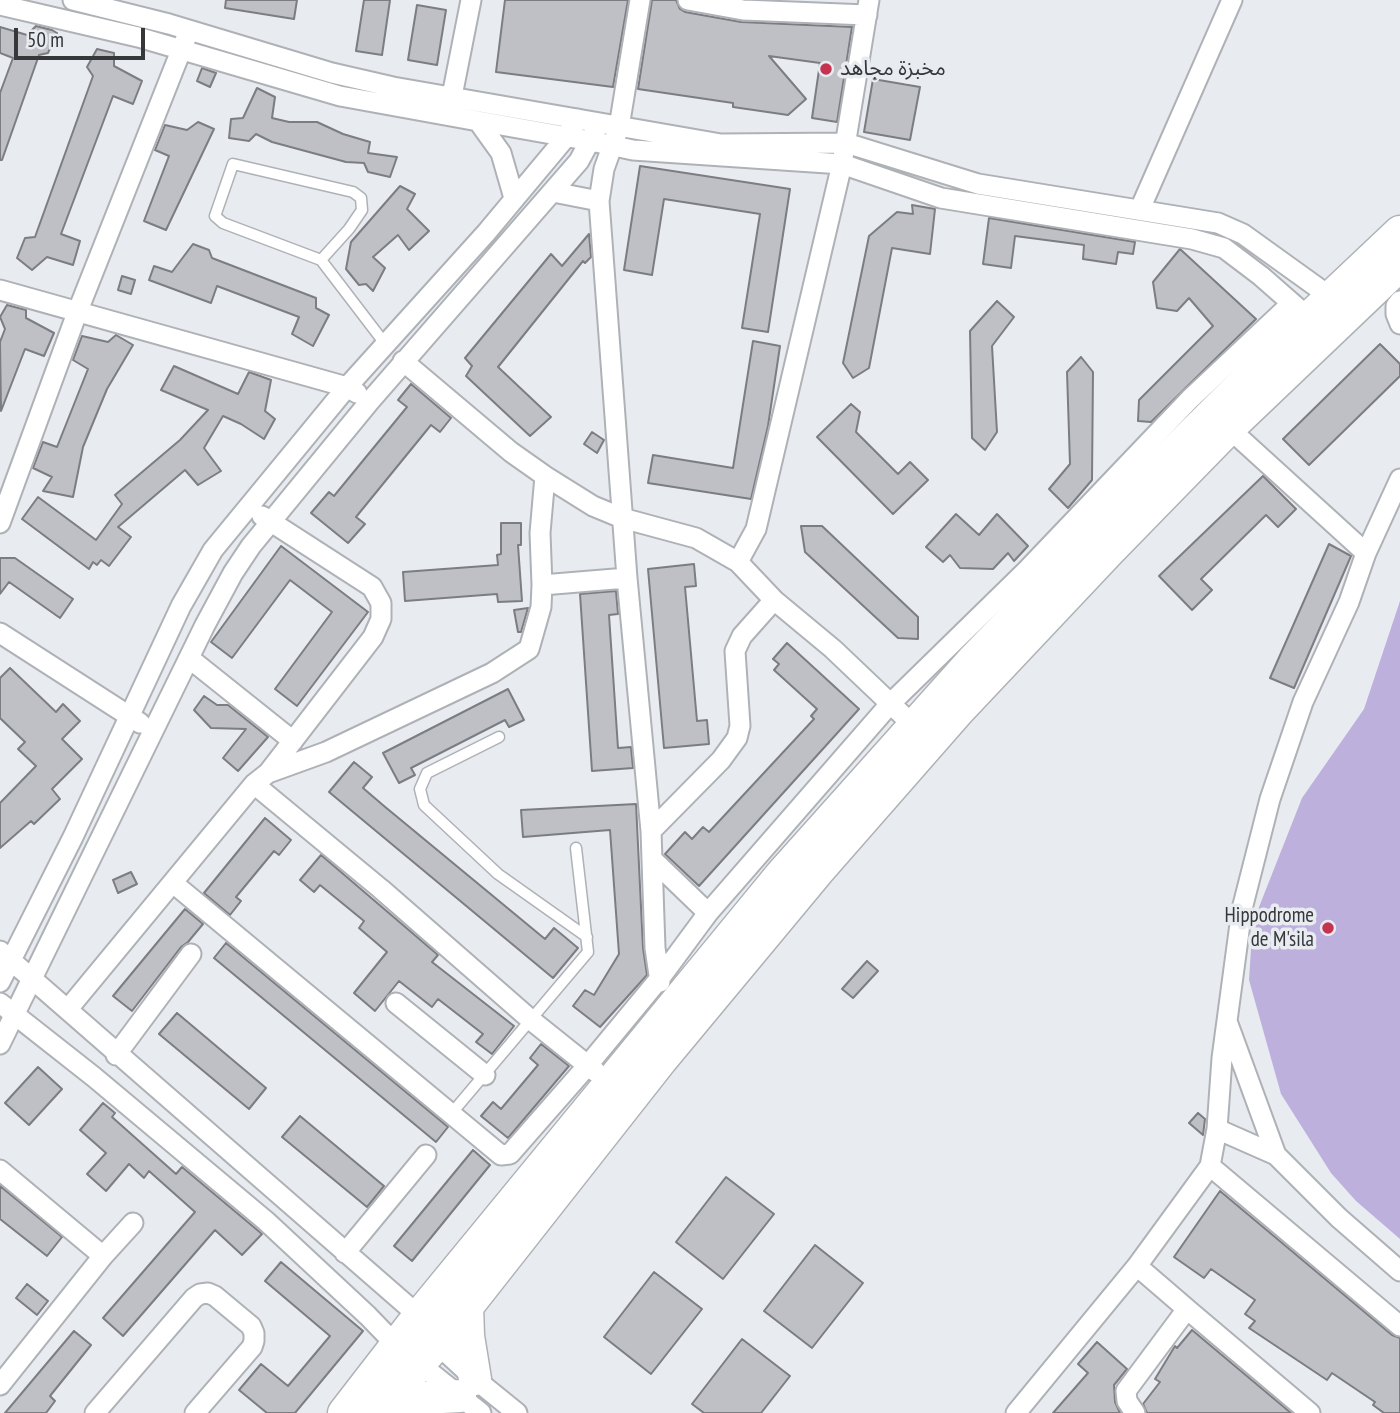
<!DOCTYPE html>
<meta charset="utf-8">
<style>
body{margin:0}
#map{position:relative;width:1400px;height:1413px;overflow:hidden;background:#e8ecf1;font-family:"PT Sans Narrow",sans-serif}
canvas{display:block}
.scale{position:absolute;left:14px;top:28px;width:131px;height:32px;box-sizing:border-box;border:4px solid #353739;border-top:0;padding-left:9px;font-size:21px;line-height:24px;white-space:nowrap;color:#353739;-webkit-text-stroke:5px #e8ecf1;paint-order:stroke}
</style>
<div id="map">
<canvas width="1400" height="1413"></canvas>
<div class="scale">50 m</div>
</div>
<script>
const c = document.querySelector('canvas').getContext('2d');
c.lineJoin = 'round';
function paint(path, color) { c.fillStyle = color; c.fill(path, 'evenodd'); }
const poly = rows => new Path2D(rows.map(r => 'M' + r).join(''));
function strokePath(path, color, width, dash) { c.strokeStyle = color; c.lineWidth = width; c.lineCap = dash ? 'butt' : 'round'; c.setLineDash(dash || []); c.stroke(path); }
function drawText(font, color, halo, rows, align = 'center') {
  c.font = font + ' "PT Sans Narrow","Noto Sans Arabic",sans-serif'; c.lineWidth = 7; c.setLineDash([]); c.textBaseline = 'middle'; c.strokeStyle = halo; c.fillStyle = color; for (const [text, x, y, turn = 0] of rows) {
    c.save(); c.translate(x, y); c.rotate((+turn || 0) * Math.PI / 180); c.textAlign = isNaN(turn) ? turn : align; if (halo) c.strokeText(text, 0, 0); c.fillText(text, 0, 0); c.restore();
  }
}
paint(poly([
 [1400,601,1400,1239,1356,1201,1331,1173,1281,1094,1249,980,1251,949,1259,907,1302,798,1364,709]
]), '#beb0dd');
const building = poly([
 [226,0,297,0,294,19,225,8,226,0],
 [364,0,390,0,382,55,356,51,364,0],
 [505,0,628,0,613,87,496,72,505,0],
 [652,0,676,0,680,9,685,12,741,22,852,27,837,122,812,118,820,63,769,56,806,99,788,115,733,107,733,103,638,89,652,0],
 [417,5,446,10,437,65,408,60,417,5],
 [36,26,52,30,57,33,48,53,39,55,2,160,0,160,0,93,13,58,0,53,0,27,27,35,36,26],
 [97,49,114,53,114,66,142,81,133,104,113,96,61,234,80,241,73,265,47,257,32,270,17,258,25,238,35,237,93,76,87,67,97,49],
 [202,68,216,73,210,87,197,81,202,68],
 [873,79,920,87,910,140,864,132,873,79],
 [257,88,275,97,272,118,289,122,317,122,343,134,370,142,368,153,397,157,390,177,368,172,364,163,346,162,272,142,256,134,249,141,229,138,231,119,243,118,257,88],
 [198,122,214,129,166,230,144,221,169,156,155,150,165,125,187,130,198,122],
 [640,166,790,189,768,332,742,328,760,214,664,199,652,275,624,270,640,166],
 [400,186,415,194,407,209,429,231,409,250,398,235,373,257,385,268,373,291,366,284,359,285,346,269,351,242,400,186],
 [912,205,935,209,930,254,892,248,869,368,853,378,843,363,869,236,897,212,913,214,912,205],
 [989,218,1135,242,1133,254,1118,252,1116,264,1083,259,1084,245,1015,236,1011,268,983,264,989,218],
 [589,234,591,257,585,263,583,261,498,367,551,417,530,436,466,376,472,366,465,358,551,254,562,266,589,234],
 [193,244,209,250,212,258,316,298,316,308,329,315,313,346,292,334,299,317,217,286,211,303,149,280,154,266,172,272,193,244],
 [1180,249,1256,319,1151,422,1138,421,1139,400,1213,326,1189,298,1177,311,1157,308,1153,282,1180,249],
 [122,276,135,280,131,294,118,290,122,276],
 [997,301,1014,317,992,346,997,432,985,450,972,438,970,331,997,301],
 [7,305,26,310,26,318,54,333,44,356,25,349,1,411,0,342,5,329,0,317,7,305],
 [116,335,133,345,107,389,83,447,73,497,43,491,52,477,33,468,43,442,57,447,88,369,73,360,82,336,108,342,116,335],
 [753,341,780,346,768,426,751,499,648,483,653,455,733,468,753,341],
 [1380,344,1400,364,1400,376,1309,465,1283,439,1380,344],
 [1081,357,1093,372,1092,480,1068,508,1049,489,1070,464,1067,372,1081,357],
 [174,366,238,394,249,372,271,380,265,411,275,419,264,439,241,424,223,416,204,448,221,471,198,485,185,470,118,527,131,537,109,566,101,560,97,565,93,562,89,569,22,519,38,497,96,540,122,504,115,495,180,440,208,410,161,390,174,366],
 [411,384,451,418,440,432,431,425,356,517,365,524,348,543,311,513,329,492,334,496,407,407,398,400,411,384],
 [851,404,860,412,856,432,898,474,910,462,928,480,893,514,817,437,851,404],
 [592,432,604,440,597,453,584,444,592,432],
 [1263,476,1296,509,1278,527,1266,515,1201,579,1212,590,1192,610,1159,576,1263,476],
 [956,514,979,535,997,514,1028,546,1014,561,1008,553,993,569,960,568,950,555,943,562,926,547,956,514],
 [501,523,521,523,521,545,518,545,522,601,498,602,497,594,405,601,403,572,498,565,497,555,501,554,501,523],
 [801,526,822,526,918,617,918,639,898,638,805,552,801,526],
 [1329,544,1351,556,1294,688,1270,678,1329,544],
 [281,546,368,612,297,706,275,689,332,612,290,580,232,658,211,642,281,546],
 [0,558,15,558,73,599,60,618,9,582,0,594,0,558],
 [694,564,696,586,685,587,697,721,707,720,709,744,664,748,648,569,694,564],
 [616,591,618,614,609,615,618,748,631,747,633,768,592,771,580,594,616,591],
 [528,608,521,632,518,632,514,610,528,608],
 [787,643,859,709,699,886,665,854,685,832,692,839,703,827,709,832,814,719,811,716,817,709,774,670,779,664,773,659,787,643],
 [10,668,56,712,63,704,80,721,62,739,82,759,52,789,60,799,34,824,31,821,0,848,0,803,36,766,18,749,25,742,0,718,0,678,10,668],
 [508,689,524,720,509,727,505,720,411,768,415,775,399,783,383,753,508,689],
 [204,696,217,705,228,705,268,737,238,771,223,758,246,729,211,728,194,710,204,696],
 [354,762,372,777,363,788,384,806,545,939,554,928,578,948,553,978,329,792,354,762],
 [636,804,643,948,647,975,600,1027,573,1006,585,990,594,995,619,954,610,830,523,837,521,810,636,804],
 [265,818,291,840,279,855,274,851,236,897,241,901,230,915,204,893,265,818],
 [321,855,438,955,432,962,514,1026,492,1054,476,1042,483,1034,438,999,432,1007,399,981,375,1011,354,993,387,952,359,928,364,921,320,885,314,892,300,880,321,855],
 [131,872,137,884,118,893,113,880,131,872],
 [185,909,203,924,188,942,181,947,132,1011,113,996,185,909],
 [226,943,448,1127,436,1142,214,958,226,943],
 [867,961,878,971,853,998,842,989,867,961],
 [177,1013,266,1088,249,1109,159,1034,177,1013],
 [541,1044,569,1066,508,1138,481,1116,493,1102,501,1109,538,1065,530,1058,541,1044],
 [38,1067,62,1089,29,1125,5,1103,38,1067],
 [103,1103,115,1113,112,1117,176,1174,182,1167,262,1234,242,1255,215,1230,123,1336,103,1318,195,1212,149,1171,144,1178,129,1164,106,1191,87,1174,106,1153,80,1130,103,1103],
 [1198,1113,1205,1119,1203,1135,1189,1123,1198,1113],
 [300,1116,384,1186,367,1207,282,1137,300,1116],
 [473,1150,490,1165,412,1261,394,1246,473,1150],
 [726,1177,774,1214,723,1279,676,1242,726,1177],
 [0,1186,62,1237,47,1256,0,1219,0,1186],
 [1220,1191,1392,1335,1400,1338,1400,1413,1384,1413,1373,1405,1375,1402,1332,1373,1327,1380,1249,1328,1255,1321,1245,1314,1255,1300,1211,1269,1204,1278,1174,1257,1220,1191],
 [815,1245,863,1283,812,1348,764,1311,815,1245],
 [281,1262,363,1331,295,1413,267,1413,239,1390,261,1364,288,1386,330,1336,265,1281,281,1262],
 [654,1272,702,1309,651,1374,604,1337,654,1272],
 [27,1284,48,1301,37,1315,16,1298,27,1284],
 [1192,1330,1291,1413,1147,1413,1143,1404,1160,1382,1155,1379,1175,1346,1177,1348,1192,1330],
 [74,1331,91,1345,50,1396,55,1401,46,1413,5,1413,74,1331],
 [742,1339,790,1376,761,1413,704,1413,692,1404,742,1339],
 [1097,1342,1127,1369,1114,1385,1115,1402,1120,1413,1053,1413,1088,1373,1078,1364,1097,1342]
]);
paint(building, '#bfc0c5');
strokePath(building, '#7b7d82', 2);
const service = poly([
 [321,260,223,223,215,216,233,164,353,192,361,198,362,210,349,229,321,260,386,345],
 [499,737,427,773,420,789,424,805,498,874,587,937],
 [451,1114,588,952,576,848]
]);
const minor = poly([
 [73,0,169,24,332,73,393,87,721,144,846,143,978,184,1218,223,1243,234,1332,298,1338,305],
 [640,0,619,127,604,169,599,201,627,578,651,831,655,948,660,982],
 [688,0,743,10,867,15],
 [0,5,138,37,340,96,478,121,501,153,514,198],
 [452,96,471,0],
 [478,121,591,141,633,150,842,164,941,198,1192,239,1224,248,1261,276,1302,312],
 [553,192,599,201],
 [1140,209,1232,0],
 [0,290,347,387,357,393],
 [1400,301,1396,306,1396,314,1400,324],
 [403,361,511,452,545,476,593,506,622,518,696,538,738,562,774,600,742,636,735,651,740,726,737,738,721,760,651,831],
 [0,523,77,313,186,38],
 [1366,553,1400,479],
 [738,562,756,529,842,164,869,0],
 [542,585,627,578],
 [774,600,833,649,914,726],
 [0,633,140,723],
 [189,658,293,741],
 [268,773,326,752,492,673,529,649,541,607,542,585,540,533,545,476],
 [254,784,381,889,531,1020,596,1072],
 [652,859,708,913],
 [173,883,496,1151,501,1155,510,1154,588,1065,660,978,708,913,890,704,1026,571,1190,399,1292,303],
 [0,951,419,1316,436,1343,475,1379,517,1413],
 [0,982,73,837,181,606,213,550,347,387,486,233,567,136,578,119],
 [0,1003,94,1077,266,1221,368,1316,397,1346,481,1413],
 [396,1003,485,1075],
 [68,1009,254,784,268,773,373,637,381,619,381,603,372,587,262,516],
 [1228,1024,1276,1155],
 [0,1044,205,625,233,573,251,546,370,401,579,161,599,124],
 [116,1055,191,954],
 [1217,1129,1276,1155,1339,1218,1400,1271],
 [1210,1166,1400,1326],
 [0,1170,103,1256],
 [345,1253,426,1155],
 [1187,1309,1310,1413],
 [0,1385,103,1256,133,1223],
 [95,1413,194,1298,200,1294,208,1293,215,1296,251,1326,254,1333,254,1341,252,1347,195,1413],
 [1016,1413,1137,1266,1210,1166,1217,1129,1222,1058,1242,909,1270,799,1303,702,1349,602,1366,553,1222,422],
 [1135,1413,1127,1401,1126,1391,1187,1309,1137,1266]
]);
const primary = poly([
 [467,1306,468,1336,475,1379],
 [385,1403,406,1399,460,1396],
 [344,1413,419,1316,781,875,975,658,1168,458,1309,318,1400,232],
 [377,1413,451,1327,661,1060,818,871,959,710,1109,551,1228,429,1400,265]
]);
strokePath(service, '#aeb2b6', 13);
strokePath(minor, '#aeb2b6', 23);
strokePath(primary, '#aeb2b6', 35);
strokePath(service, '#fff', 10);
strokePath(minor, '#fff', 19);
strokePath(primary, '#fff', 32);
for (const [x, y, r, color] of [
 [826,69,7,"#c43450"],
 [1328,928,7,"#c43450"]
]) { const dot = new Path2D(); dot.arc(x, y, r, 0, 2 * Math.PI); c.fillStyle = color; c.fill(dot); strokePath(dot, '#e8ecf1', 2.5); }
drawText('21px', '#353739', '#e8ecf1', [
 ["مخبزة مجاهد",840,69],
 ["Hippodrome",1314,916,"right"],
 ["de M'sila",1314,940,"right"]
], 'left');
</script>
